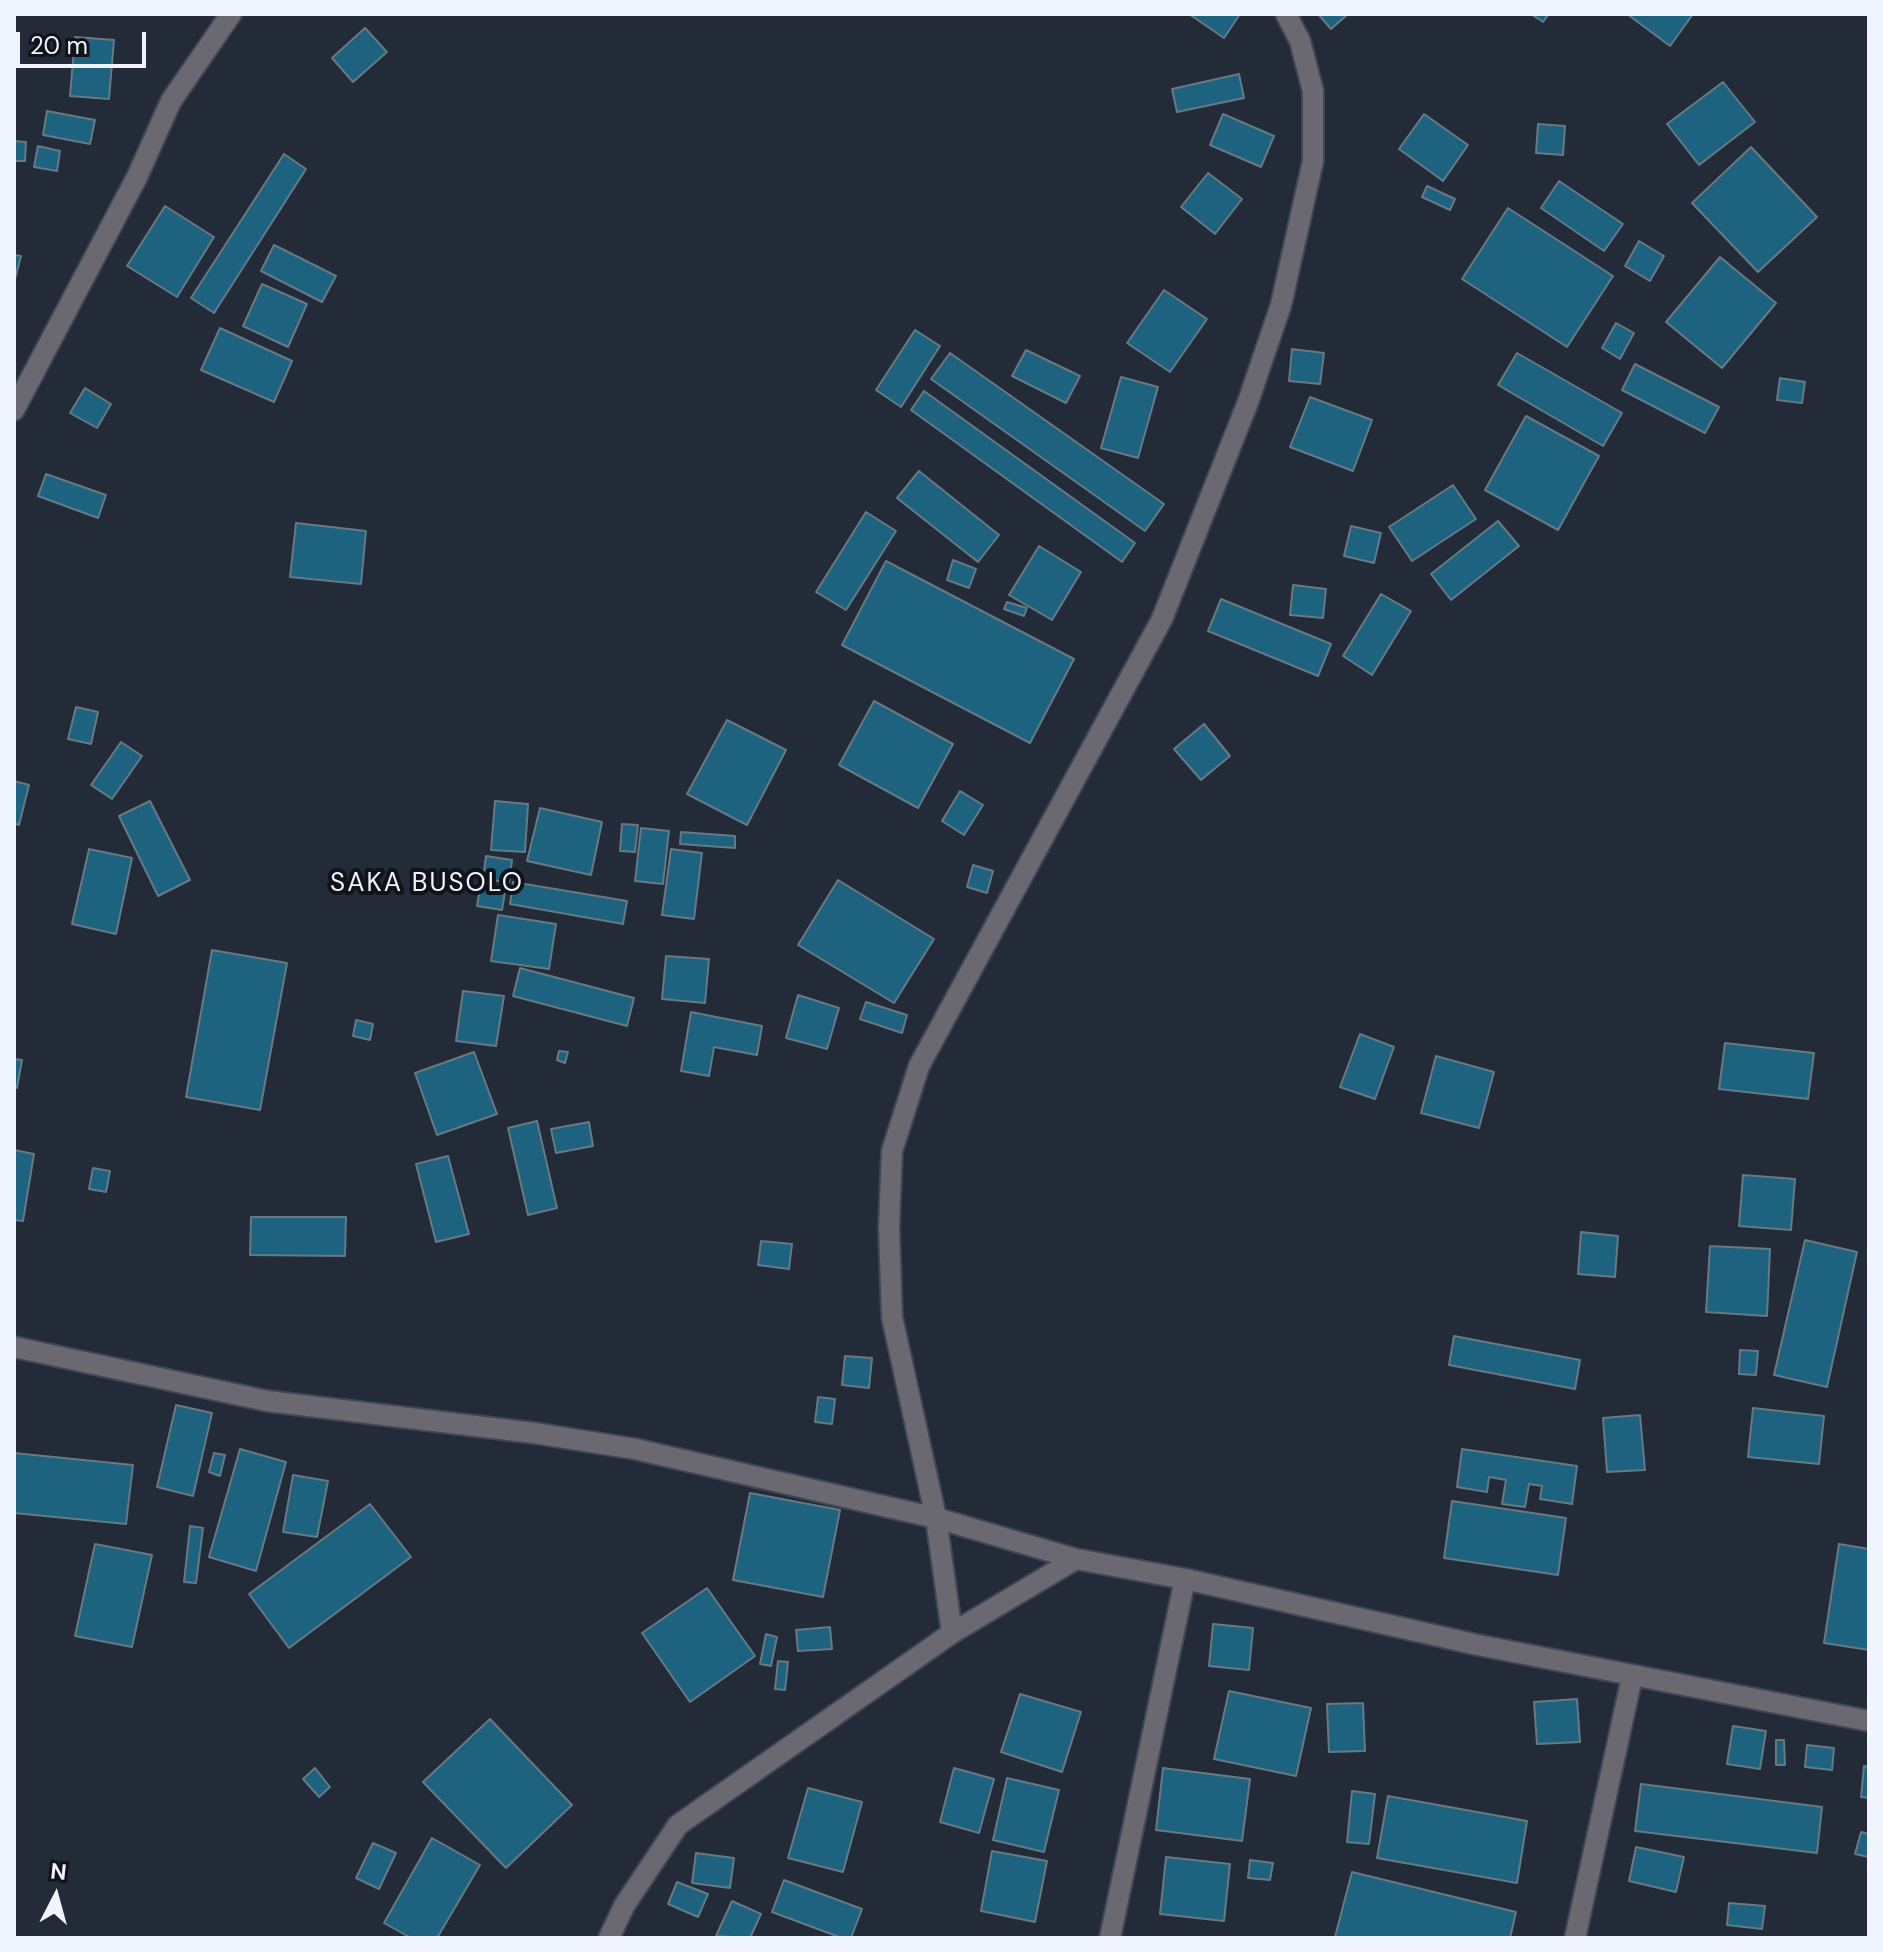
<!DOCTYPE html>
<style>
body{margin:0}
#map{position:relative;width:1883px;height:1952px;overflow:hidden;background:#232b38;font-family:"DM Sans",sans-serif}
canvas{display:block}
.frame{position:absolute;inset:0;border:16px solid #eff4fd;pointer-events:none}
.north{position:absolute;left:16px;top:1856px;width:80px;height:80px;-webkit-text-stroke:6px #101319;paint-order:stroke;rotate:6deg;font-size:22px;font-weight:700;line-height:32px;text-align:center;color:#eff4fd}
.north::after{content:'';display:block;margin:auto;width:28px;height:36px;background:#eff4fd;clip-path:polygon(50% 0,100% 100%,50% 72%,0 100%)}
.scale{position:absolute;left:16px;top:32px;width:130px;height:36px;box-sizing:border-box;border:4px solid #eff4fd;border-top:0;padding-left:10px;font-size:24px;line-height:28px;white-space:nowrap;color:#eff4fd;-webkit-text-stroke:6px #101319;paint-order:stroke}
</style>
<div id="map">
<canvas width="1883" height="1952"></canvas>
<div class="frame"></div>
<div class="north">N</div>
<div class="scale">20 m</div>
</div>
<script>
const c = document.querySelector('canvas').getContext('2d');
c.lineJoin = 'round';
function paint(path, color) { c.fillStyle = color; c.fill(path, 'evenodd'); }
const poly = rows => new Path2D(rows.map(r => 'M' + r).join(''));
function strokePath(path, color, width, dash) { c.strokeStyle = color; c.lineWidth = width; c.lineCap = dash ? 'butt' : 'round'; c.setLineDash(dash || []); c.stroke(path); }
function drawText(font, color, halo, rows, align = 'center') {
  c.font = font + ' "DM Sans",sans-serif'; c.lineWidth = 8; c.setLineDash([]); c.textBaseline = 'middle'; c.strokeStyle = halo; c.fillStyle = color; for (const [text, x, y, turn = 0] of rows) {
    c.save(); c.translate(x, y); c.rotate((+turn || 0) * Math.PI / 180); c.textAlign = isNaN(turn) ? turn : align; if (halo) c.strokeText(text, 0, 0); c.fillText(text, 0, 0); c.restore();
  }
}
const building = poly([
 [1189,14,1240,14,1224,38,1189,14],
 [1318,14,1348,14,1331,29,1318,14],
 [1531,14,1549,14,1543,22,1531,14],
 [1627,14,1693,14,1670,46,1627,14],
 [365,28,387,52,353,82,332,58,365,28],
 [75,37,114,40,109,99,70,96,75,37],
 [1239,74,1244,98,1177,112,1172,89,1239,74],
 [1723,82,1755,122,1699,165,1667,124,1723,82],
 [47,111,95,120,90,144,43,135,47,111],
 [1223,114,1274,136,1261,167,1210,145,1223,114],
 [1424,114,1468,145,1443,181,1399,149,1424,114],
 [1538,124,1565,126,1563,155,1536,153,1538,124],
 [14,141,26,142,25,161,14,161,14,141],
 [38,146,60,151,57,171,34,167,38,146],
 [1751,147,1817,217,1758,272,1692,203,1751,147],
 [284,154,306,169,214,313,191,298,284,154],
 [1208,173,1242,199,1215,234,1181,207,1208,173],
 [1559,181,1623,224,1604,251,1541,208,1559,181],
 [1427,186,1455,199,1450,210,1422,197,1427,186],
 [165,206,214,237,177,297,127,266,165,206],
 [1508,208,1613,276,1567,347,1462,279,1508,208],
 [1639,241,1664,256,1650,281,1625,266,1639,241],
 [274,245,336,276,322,302,261,271,274,245],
 [14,255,21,256,14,283,14,255],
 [1720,257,1776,303,1722,368,1666,322,1720,257],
 [262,284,307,304,288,347,243,326,262,284],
 [1164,290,1207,319,1170,372,1127,343,1164,290],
 [1616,323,1634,333,1620,359,1602,348,1616,323],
 [220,328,292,361,274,402,201,370,220,328],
 [915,330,940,346,901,407,876,390,915,330],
 [1292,349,1324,353,1320,384,1289,381,1292,349],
 [1026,350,1080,376,1066,403,1012,376,1026,350],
 [950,353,1164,504,1145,531,931,379,950,353],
 [1517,353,1622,413,1603,446,1498,385,1517,353],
 [1635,364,1719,407,1705,433,1622,390,1635,364],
 [1121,377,1158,387,1138,458,1101,448,1121,377],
 [1780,378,1805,382,1802,403,1777,400,1780,378],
 [85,388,111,404,97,428,70,413,85,388],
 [924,391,1135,543,1122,562,911,410,924,391],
 [1310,397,1372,420,1353,471,1290,447,1310,397],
 [1526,416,1599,456,1558,530,1485,490,1526,416],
 [919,471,999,535,978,562,897,498,919,471],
 [46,474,106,495,98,518,38,496,46,474],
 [1453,485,1476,519,1412,561,1389,527,1453,485],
 [866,512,896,531,846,610,816,592,866,512],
 [1498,521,1519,546,1451,600,1431,574,1498,521],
 [296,523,366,531,361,584,290,577,296,523],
 [1351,526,1381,533,1374,563,1344,556,1351,526],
 [1039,546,1081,572,1052,620,1009,595,1039,546],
 [953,560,976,569,969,588,947,580,953,560],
 [886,561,1074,659,1030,743,842,645,886,561],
 [1293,585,1326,589,1323,618,1290,615,1293,585],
 [1381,594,1411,611,1372,675,1343,656,1381,594],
 [1221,599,1331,644,1318,676,1208,631,1221,599],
 [1007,602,1027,608,1024,616,1004,609,1007,602],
 [874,701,953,744,918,808,839,765,874,701],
 [76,707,98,712,91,744,68,739,76,707],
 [727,720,786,750,747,825,687,794,727,720],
 [1204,724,1230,756,1201,780,1174,749,1204,724],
 [121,742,142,756,112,799,91,785,121,742],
 [14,781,29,785,19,825,14,823,14,781],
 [960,791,983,805,964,835,942,821,960,791],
 [150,801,190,880,158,896,119,816,150,801],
 [495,801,528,804,525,852,491,850,495,801],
 [540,808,602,822,591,875,527,861,540,808],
 [622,824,638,825,635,852,620,851,622,824],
 [641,828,669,831,663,884,635,881,641,828],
 [681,832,735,836,735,848,680,844,681,832],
 [89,849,132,858,116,934,72,924,89,849],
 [671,849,702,853,694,919,662,915,671,849],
 [486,856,512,860,509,883,483,878,486,856],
 [973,865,993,871,987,893,967,887,973,865],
 [838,880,934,939,894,1003,798,945,838,880],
 [513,882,627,901,623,924,510,904,513,882],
 [480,888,505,892,502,910,477,906,480,888],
 [498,915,556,924,549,969,491,961,498,915],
 [212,950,287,963,260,1110,186,1097,212,950],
 [666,956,709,959,705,1003,662,999,666,956],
 [520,968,634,998,627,1026,513,996,520,968],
 [463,991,504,996,496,1046,456,1041,463,991],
 [798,995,839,1008,827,1049,786,1038,798,995],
 [866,1002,907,1015,902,1033,860,1019,866,1002],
 [691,1012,762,1026,757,1055,714,1047,709,1076,681,1071,691,1012],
 [356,1020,373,1024,370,1040,353,1036,356,1020],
 [1360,1034,1394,1047,1375,1099,1340,1087,1360,1034],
 [1725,1043,1814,1053,1808,1099,1719,1089,1725,1043],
 [559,1051,568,1052,565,1063,557,1060,559,1051],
 [474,1052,497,1114,437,1135,415,1073,474,1052],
 [1436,1056,1494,1072,1479,1128,1421,1113,1436,1056],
 [14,1059,22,1060,17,1088,14,1087,14,1059],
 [537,1121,557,1208,528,1215,508,1128,537,1121],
 [589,1122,593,1146,556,1153,551,1129,589,1122],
 [14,1150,34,1154,23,1221,14,1220,14,1150],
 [448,1156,469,1234,436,1242,416,1164,448,1156],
 [93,1168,110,1171,106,1192,89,1189,93,1168],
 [1743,1175,1795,1179,1791,1230,1739,1226,1743,1175],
 [251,1217,346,1217,345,1256,250,1255,251,1217],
 [1581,1232,1618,1236,1615,1277,1578,1274,1581,1232],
 [1805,1240,1857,1252,1827,1387,1774,1375,1805,1240],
 [761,1241,792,1244,789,1269,758,1265,761,1241],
 [1710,1246,1770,1249,1767,1316,1706,1312,1710,1246],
 [1454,1336,1580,1360,1575,1389,1449,1365,1454,1336],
 [1740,1350,1758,1351,1756,1375,1739,1374,1740,1350],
 [845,1356,872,1358,869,1388,842,1385,845,1356],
 [818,1397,835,1399,832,1424,815,1422,818,1397],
 [176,1405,212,1413,193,1496,157,1487,176,1405],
 [1753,1408,1824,1416,1819,1464,1748,1457,1753,1408],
 [1640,1415,1645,1470,1607,1472,1603,1418,1640,1415],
 [240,1449,286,1462,256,1571,209,1557,240,1449],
 [1462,1449,1577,1466,1572,1504,1540,1499,1542,1486,1529,1484,1525,1507,1502,1504,1506,1480,1489,1477,1487,1492,1457,1487,1462,1449],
 [14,1453,133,1465,126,1524,14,1513,14,1453],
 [214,1453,225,1455,220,1476,209,1472,214,1453],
 [293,1475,328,1481,317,1537,283,1532,293,1475],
 [750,1493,840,1510,823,1597,733,1580,750,1493],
 [1452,1501,1566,1518,1558,1575,1444,1558,1452,1501],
 [370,1504,411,1557,289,1648,249,1594,370,1504],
 [190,1526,203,1528,196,1583,184,1582,190,1526],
 [95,1544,152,1555,132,1647,75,1636,95,1544],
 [1839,1544,1869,1549,1869,1650,1824,1643,1839,1544],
 [707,1588,755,1656,690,1702,642,1633,707,1588],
 [1213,1624,1253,1628,1249,1670,1209,1666,1213,1624],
 [830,1627,832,1649,798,1651,796,1630,830,1627],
 [766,1634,777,1637,771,1666,760,1664,766,1634],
 [778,1661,788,1662,785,1690,775,1689,778,1661],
 [1229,1691,1311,1708,1296,1776,1214,1759,1229,1691],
 [1020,1694,1081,1712,1062,1772,1001,1752,1020,1694],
 [1577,1699,1580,1742,1537,1744,1534,1702,1577,1699],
 [1363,1703,1365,1751,1329,1752,1327,1704,1363,1703],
 [490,1719,572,1805,506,1868,423,1782,490,1719],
 [1733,1726,1766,1731,1760,1769,1727,1764,1733,1726],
 [1776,1740,1784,1740,1785,1765,1776,1765,1776,1740],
 [1807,1745,1834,1748,1832,1770,1805,1767,1807,1745],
 [1864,1766,1869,1767,1869,1798,1861,1797,1864,1766],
 [315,1768,330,1787,319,1797,303,1779,315,1768],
 [954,1768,994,1779,979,1833,940,1822,954,1768],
 [1163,1768,1250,1779,1242,1841,1156,1830,1163,1768],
 [1007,1778,1059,1790,1044,1852,993,1840,1007,1778],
 [1641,1784,1822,1807,1817,1853,1635,1831,1641,1784],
 [808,1788,862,1802,843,1872,788,1858,808,1788],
 [1352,1791,1375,1794,1369,1844,1347,1842,1352,1791],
 [1388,1796,1527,1821,1517,1883,1377,1858,1388,1796],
 [1861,1832,1869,1834,1869,1857,1855,1854,1861,1832],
 [432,1838,480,1865,437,1938,411,1938,384,1923,432,1838],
 [373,1843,396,1853,379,1889,356,1878,373,1843],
 [1636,1847,1684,1857,1676,1892,1629,1881,1636,1847],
 [992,1851,1047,1861,1035,1922,981,1911,992,1851],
 [696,1853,734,1858,730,1888,692,1883,696,1853],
 [1166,1857,1230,1864,1224,1921,1160,1914,1166,1857],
 [1250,1860,1273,1863,1270,1880,1248,1878,1250,1860],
 [1352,1872,1516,1912,1510,1938,1335,1937,1352,1872],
 [784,1880,862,1909,851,1938,842,1938,772,1912,784,1880],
 [677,1882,708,1894,698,1917,668,1904,677,1882],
 [732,1901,761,1914,750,1938,716,1936,732,1901],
 [1729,1903,1765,1906,1762,1929,1727,1925,1729,1903]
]);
paint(building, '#1d627f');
strokePath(building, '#677983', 2);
const minor = poly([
 [14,410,137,177,171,101,231,14],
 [14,1347,267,1401,534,1433,635,1449,936,1518,1076,1559,1185,1579,1478,1645,1869,1721],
 [952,1633,936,1518,892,1317,889,1227,892,1151,919,1066,1162,619,1248,402,1281,305,1313,161,1313,91,1300,41,1286,14],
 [609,1938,624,1906,678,1825,952,1633,1076,1559],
 [1110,1938,1185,1579],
 [1575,1938,1632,1677]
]);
strokePath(minor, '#404754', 24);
strokePath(minor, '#6a6971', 20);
c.letterSpacing = '2px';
drawText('26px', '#eff4fd', '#101319', [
 ["SAKA BUSOLO",427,884]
]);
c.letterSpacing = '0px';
</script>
